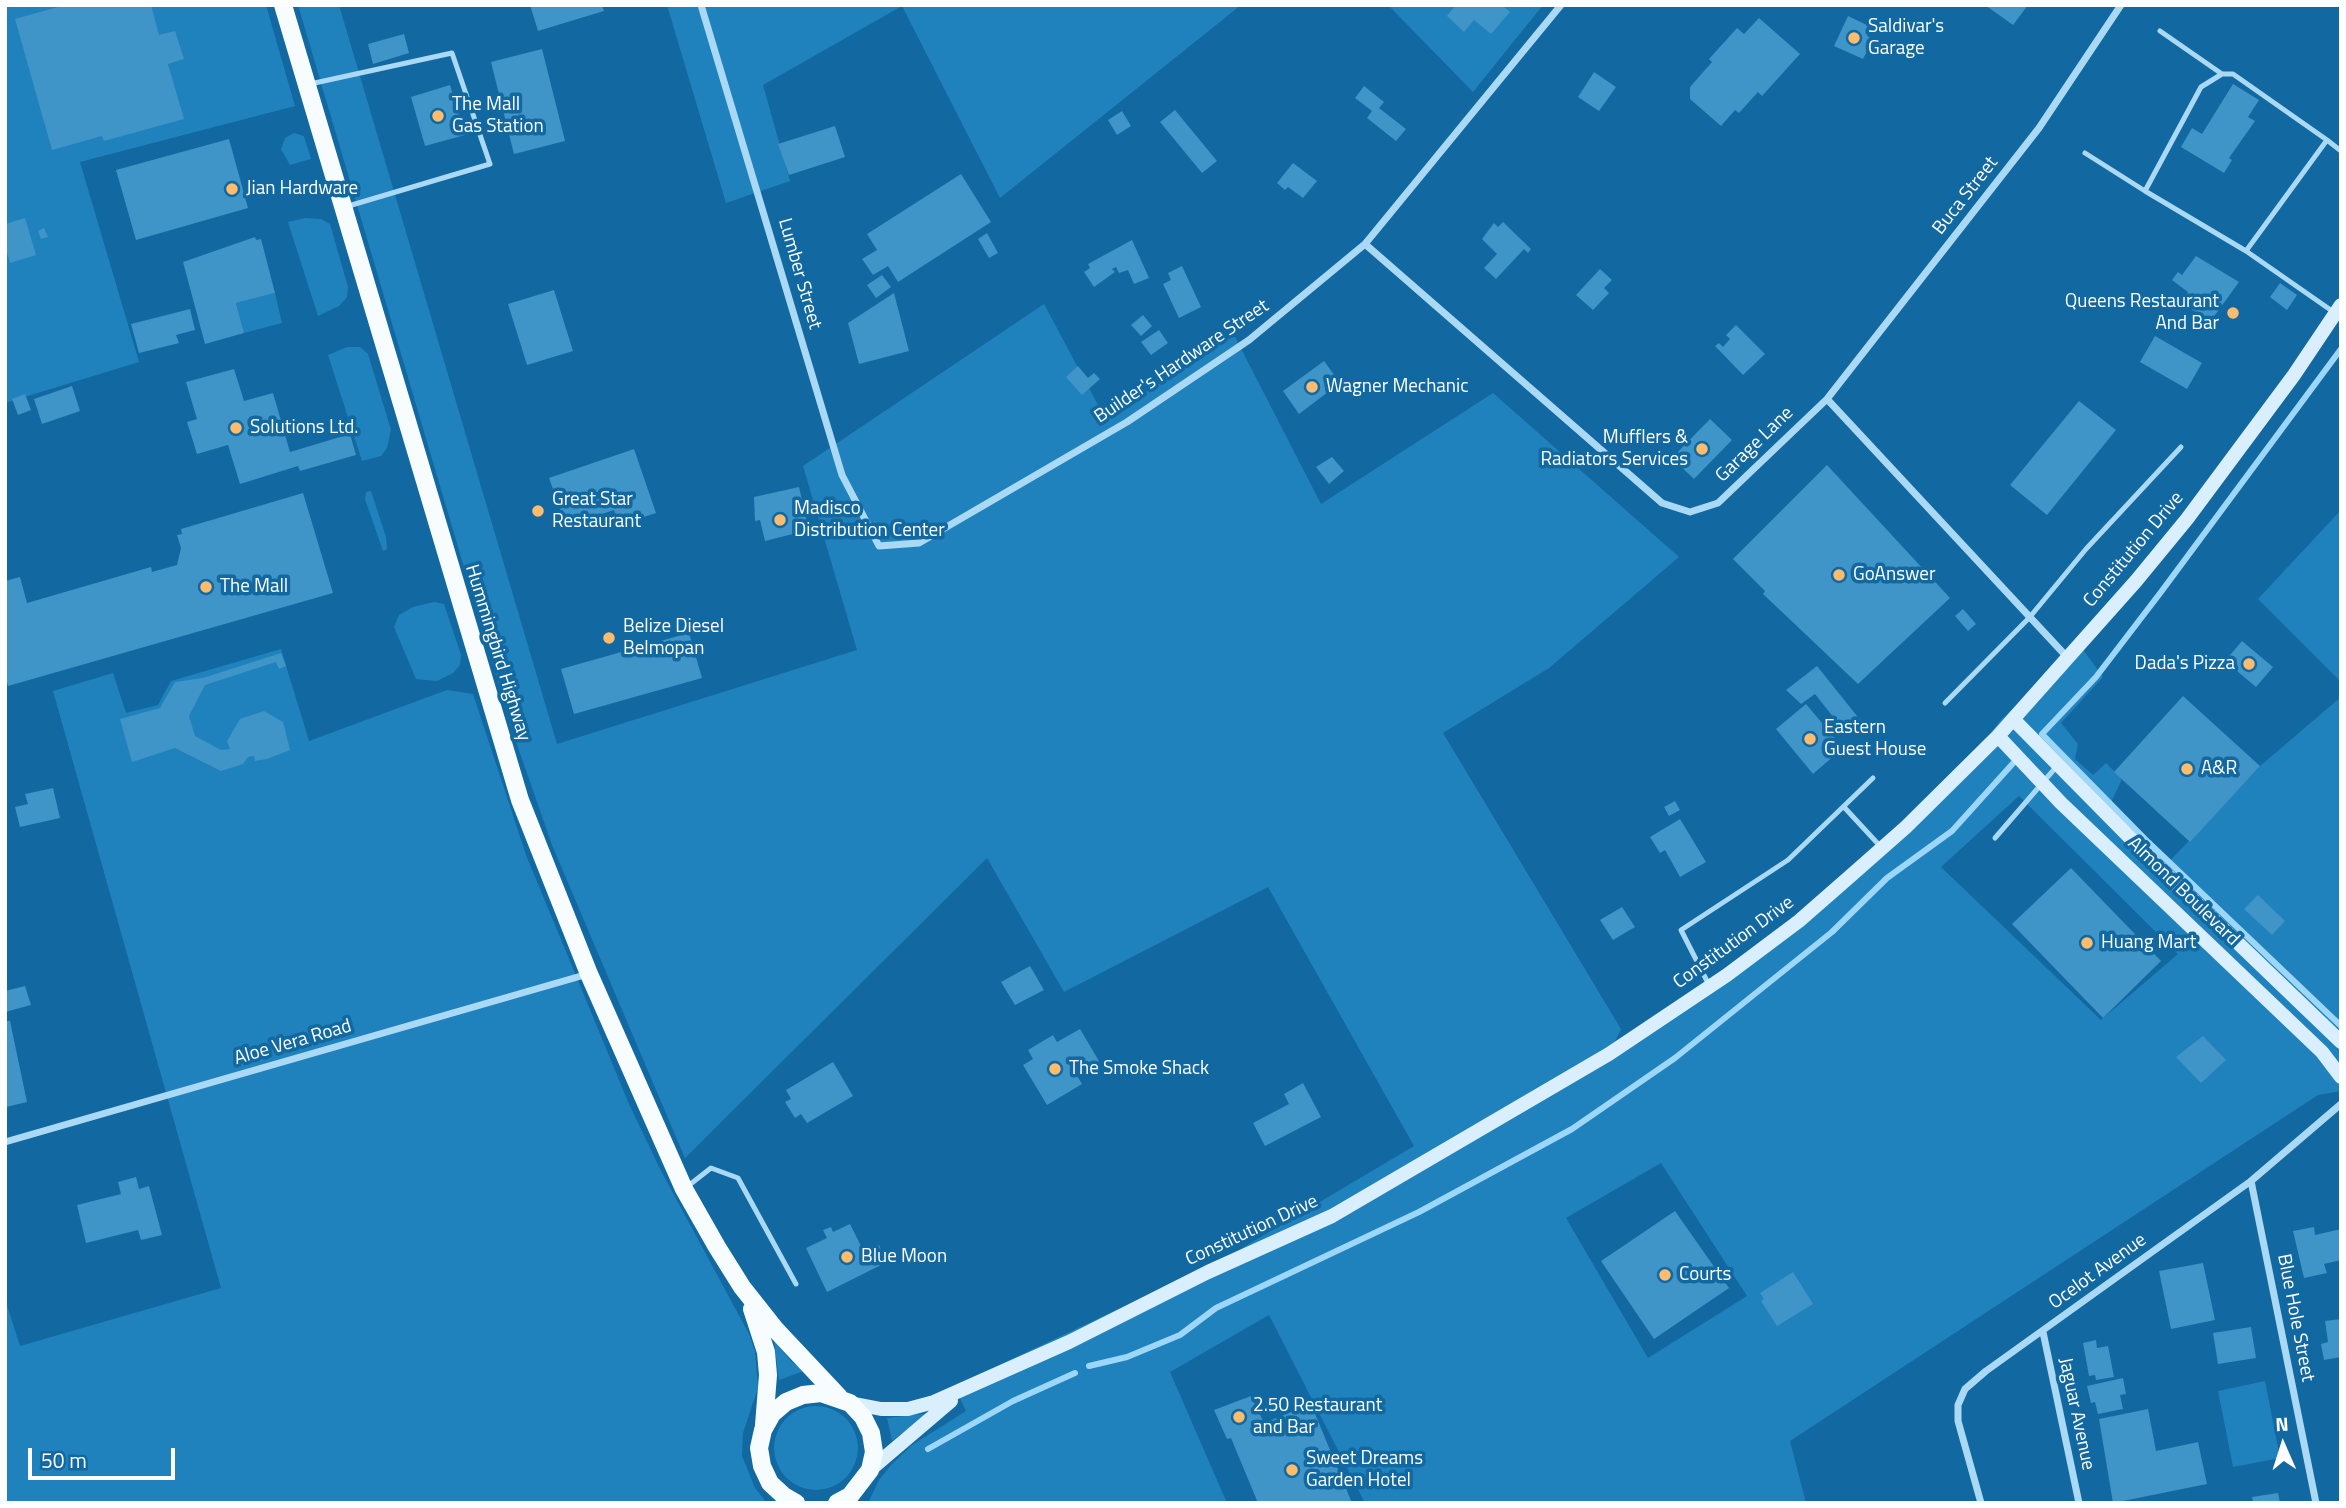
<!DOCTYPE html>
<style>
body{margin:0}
#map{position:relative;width:2346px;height:1508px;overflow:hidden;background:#1268a0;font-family:"Titillium Web",sans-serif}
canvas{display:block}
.frame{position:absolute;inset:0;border:7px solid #fff;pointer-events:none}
.north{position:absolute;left:2248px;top:1410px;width:70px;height:70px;-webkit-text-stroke:5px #1268a0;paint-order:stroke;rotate:357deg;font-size:19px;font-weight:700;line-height:28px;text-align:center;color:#fff}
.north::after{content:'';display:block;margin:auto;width:24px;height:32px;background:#fff;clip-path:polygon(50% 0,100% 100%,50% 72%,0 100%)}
.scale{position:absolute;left:28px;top:1448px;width:147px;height:32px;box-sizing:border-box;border:4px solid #fff;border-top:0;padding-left:9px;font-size:21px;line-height:24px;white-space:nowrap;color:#fff;-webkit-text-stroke:5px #1268a0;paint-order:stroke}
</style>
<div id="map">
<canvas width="2346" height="1508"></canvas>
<div class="frame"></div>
<div class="north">N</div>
<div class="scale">50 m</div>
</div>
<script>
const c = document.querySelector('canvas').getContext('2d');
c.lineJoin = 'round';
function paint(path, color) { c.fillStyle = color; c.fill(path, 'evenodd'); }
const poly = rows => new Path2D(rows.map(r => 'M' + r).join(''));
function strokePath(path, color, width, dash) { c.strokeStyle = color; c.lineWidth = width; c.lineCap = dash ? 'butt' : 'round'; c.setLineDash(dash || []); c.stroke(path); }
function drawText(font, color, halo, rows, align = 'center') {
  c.font = font + ' "Titillium Web",sans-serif'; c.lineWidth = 7; c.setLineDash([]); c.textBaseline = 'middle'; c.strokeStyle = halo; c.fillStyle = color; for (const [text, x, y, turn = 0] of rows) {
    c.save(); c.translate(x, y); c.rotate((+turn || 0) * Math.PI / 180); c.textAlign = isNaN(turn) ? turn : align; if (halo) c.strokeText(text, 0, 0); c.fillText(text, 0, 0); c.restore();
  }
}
paint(poly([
 [5,5,266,5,295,106,80,162,139,362,5,403],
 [298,5,339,5,557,744,857,650,803,466,1044,304,1106,420,1232,331,1321,504,1493,393,1679,557,1549,668,1443,733,1621,1029,1610,1052,1727,975,1951,783,2001,720,2079,644,2103,677,2061,723,2078,744,2075,759,2093,775,2106,763,2122,779,2108,809,2164,867,2260,766,2341,697,2341,1091,2318,1095,1790,1441,1806,1503,1365,1503,1269,1315,1170,1372,1227,1503,868,1503,879,1480,892,1464,912,1445,966,1411,954,1386,1217,1263,1414,1146,1268,887,1064,992,987,858,685,1158,552,845,513,733],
 [2019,796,2178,954,2101,1020,1941,867],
 [1661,1163,1747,1296,1648,1358,1566,1218],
 [667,5,1241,5,1000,198,902,6,763,85,790,181,726,203],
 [1388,5,1543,5,1473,92],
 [294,133,304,136,311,159,290,165,281,149,285,138],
 [305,218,321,219,330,224,348,287,347,297,339,306,318,316,288,222],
 [275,293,282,323,244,333,236,303],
 [347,347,360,347,368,354,391,430,387,448,381,456,362,461,328,355],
 [371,491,386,537,387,549,383,551,365,499,366,492],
 [2341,510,2341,682,2258,599],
 [434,602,444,604,461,655,460,665,453,673,437,681,416,679,394,627,399,615,413,607],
 [281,649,309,741,447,690,473,694,526,855,629,1104,660,1169,749,1334,755,1351,758,1388,743,1433,742,1456,755,1488,767,1503,5,1503,5,1299,20,1346,221,1288,53,691,113,673,126,713,158,705,171,681],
 [774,1341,792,1362,804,1371,779,1380],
 [2265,1381,2280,1458,2233,1467,2218,1391],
 '774 1448a42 42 0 1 1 84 0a42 42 0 1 1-84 0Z',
 [930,1413,902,1433,892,1441,887,1418]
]), '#2082bd');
strokePath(poly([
 [2341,349,2161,592,2096,677,2042,734,2148,842,2341,1026],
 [1089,1366,1127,1357,1180,1335,1216,1308,1419,1212,1572,1129,1675,1058,1832,932,1887,878,1952,831,2016,760],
 [928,1449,1013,1401,1075,1373]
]), '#9cd6f8', 6);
paint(poly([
 [65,5,151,5,159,35,175,31,184,59,168,64,184,119,104,141,102,136,52,150,15,19],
 [530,5,602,5,604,11,538,31],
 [1456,5,1502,5,1510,12,1491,34,1474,20,1464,32,1447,16],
 [1985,5,2028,5,2013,25],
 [1848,16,1871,27,1867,36,1873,39,1863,59,1834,46],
 [1759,18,1800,54,1762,96,1758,92,1739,113,1735,110,1721,126,1690,99,1690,87,1712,62,1709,59,1737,28,1744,34],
 [404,34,409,53,373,64,368,44],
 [542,49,565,141,514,154,491,62],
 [1594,72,1616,87,1599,111,1578,97],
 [2233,84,2259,100,2248,117,2255,121,2229,158,2232,160,2224,173,2181,147,2192,128,2202,134],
 [450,85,465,135,425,146,411,97],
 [1364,86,1384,102,1379,108,1406,129,1396,141,1367,118,1372,111,1355,98],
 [1175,110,1217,161,1202,173,1160,122],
 [1122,111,1131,126,1117,135,1108,120],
 [835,126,845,157,789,175,778,144],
 [229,139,248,208,136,240,116,170],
 [1293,163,1317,181,1303,198,1288,187,1285,190,1277,183],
 [961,174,991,222,898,282,888,266,873,275,862,259,877,250,867,234],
 [25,218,36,255,10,263,5,246,5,224],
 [1503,222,1531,249,1528,253,1524,249,1496,279,1484,268,1497,254,1482,239,1494,223,1498,227],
 [44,228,48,237,41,239,38,231],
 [987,233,998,253,989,258,978,239],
 [255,237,256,240,261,239,275,293,236,303,244,333,205,344,183,262],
 [1132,240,1149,278,1134,284,1128,270,1119,273,1116,267,1112,269,1115,272,1094,287,1084,272,1090,268,1088,264],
 [2196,256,2239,282,2210,322,2181,302,2188,292,2172,280,2178,272,2182,275],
 [1182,266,1201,307,1179,318,1163,284,1171,280,1168,273],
 [1600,269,1612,280,1604,288,1609,293,1593,310,1576,295],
 [882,275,891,287,876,298,867,285],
 [2280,283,2297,295,2287,310,2270,297],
 [554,290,573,351,527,365,508,304],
 [894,293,909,351,859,364,848,323],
 [190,309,195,330,176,335,179,343,139,353,131,324],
 [1143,315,1152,326,1141,336,1131,325],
 [1736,325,1765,354,1743,375,1715,346,1719,343,1723,347,1730,339,1726,335],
 [1159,330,1168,343,1151,355,1141,342],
 [2155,336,2202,363,2187,389,2140,362],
 [1324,361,1340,383,1299,414,1283,391],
 [1078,366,1088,378,1094,373,1100,379,1082,395,1066,377],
 [234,369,244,401,273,393,290,452,350,434,356,455,300,471,298,466,240,484,228,445,197,454,187,422,197,419,186,382],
 [72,386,80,411,42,424,34,399],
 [25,394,31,410,18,415,12,399],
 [2079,401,2116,430,2047,515,2010,485],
 [1710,419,1732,440,1694,479,1672,458],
 [634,449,656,513,619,525,614,510,566,526,549,478],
 [1332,457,1344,471,1329,484,1316,467],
 [1827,465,1950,598,1858,684,1763,594,1765,591,1733,559],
 [799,487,809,530,765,541,760,520,755,521,754,497],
 [303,493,333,593,8,686,5,676,5,581,20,577,27,603,151,567,152,572,177,565,181,548,177,535,182,534,181,529],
 [1963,609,1976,624,1968,631,1955,616],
 [689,633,702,678,574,714,561,669],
 [2242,641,2273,667,2256,687,2225,661],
 [281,653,286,666,279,669,276,662,205,685,189,716,195,736,221,750,230,749,227,741,240,719,264,711,283,722,290,750,267,759,255,761,254,756,248,757,243,764,221,771,175,748,132,762,120,719,160,708,175,682,203,678],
 [1817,666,1861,721,1845,732,1815,694,1801,704,1786,690],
 [2183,696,2260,766,2190,842,2114,772],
 [1806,704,1843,748,1813,774,1776,729],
 [53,788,60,818,20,827,15,807,28,804,25,794],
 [1675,801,1680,810,1669,816,1664,807],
 [1680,819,1706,862,1680,877,1665,850,1660,853,1650,837],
 [2071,868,2161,961,2103,1018,2012,924],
 [2258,895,2285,921,2272,935,2244,909],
 [1622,907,1635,927,1613,940,1600,920],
 [1030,966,1044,990,1015,1005,1001,982],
 [25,986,31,1005,5,1012,5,991],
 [5,1021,10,1021,27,1102,6,1107],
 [1080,1029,1099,1061,1076,1074,1082,1084,1047,1105,1023,1065,1033,1059,1028,1050,1053,1035,1057,1042],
 [2203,1036,2226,1060,2201,1083,2176,1057],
 [833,1062,853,1096,807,1123,801,1114,795,1118,785,1102,791,1099,786,1090],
 [1303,1083,1321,1117,1265,1146,1253,1123,1289,1104,1284,1094],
 [136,1177,139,1189,149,1186,162,1235,141,1240,138,1230,86,1243,77,1205,121,1194,118,1182],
 [1675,1211,1729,1288,1654,1339,1601,1261],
 [850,1224,864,1252,879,1245,887,1262,827,1292,806,1248,827,1238,823,1230,831,1227,833,1232],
 [2314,1227,2315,1235,2341,1229,2341,1260,2324,1264,2327,1273,2304,1278,2293,1231],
 [2203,1263,2215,1320,2171,1329,2159,1271],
 [1793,1272,1813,1304,1777,1326,1761,1301,1764,1299,1760,1293],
 [2341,1319,2341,1357,2324,1360,2321,1344,2328,1342,2325,1321],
 [2251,1327,2256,1358,2218,1364,2213,1333],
 [2096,1340,2097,1348,2108,1346,2114,1377,2096,1380,2095,1375,2089,1376,2083,1343],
 [2123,1378,2126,1394,2120,1395,2123,1409,2098,1414,2095,1402,2091,1403,2087,1386],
 [1251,1396,1264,1423,1311,1404,1352,1503,1258,1503,1231,1438,1227,1439,1214,1410],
 [2148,1409,2156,1451,2198,1442,2207,1484,2113,1503,2099,1419],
 [2278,1493,2280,1503,2253,1503,2252,1497]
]), '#3f94c8');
strokePath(poly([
 [2160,31,2222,74],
 [310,84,452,53,490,164,345,207],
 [2327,140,2246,251,2145,191,2201,87,2222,74,2233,74,2327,140,2341,151],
 [2085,153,2145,191],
 [2246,251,2335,313],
 [1945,703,2029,618,2086,549,2181,447],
 [1844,807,1880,846],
 [1995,838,2057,766],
 [1709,985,1681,930,1788,860,1873,778],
 [688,1186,711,1168,738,1178,796,1284]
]), '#aad9f5', 5);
strokePath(poly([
 [701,5,842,475,879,546,919,543,1127,422,1249,340,1365,244,1561,5],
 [1365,244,1662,503,1690,512,1718,503,1827,399,2039,128,2121,5],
 [1827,399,2067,657],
 [5,1142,588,974],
 [2251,1181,2316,1503],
 [2043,1332,2079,1503],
 [1981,1503,1958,1421,1958,1405,1965,1389,1986,1371,2251,1181,2341,1104]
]), '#aad9f5', 7);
strokePath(poly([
 [2013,719,2164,872,2341,1042],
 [1998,736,2061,803,2322,1052,2341,1077],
 [850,1403,881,1409,908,1409,934,1402,1069,1342,1208,1272,1332,1216,1609,1054,1727,975,1799,921,1847,879,1906,827,1998,736,2136,581,2187,519,2294,375,2341,305],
 [870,1470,951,1401]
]), '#daeffd', 14);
strokePath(poly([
 [283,5,520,800,589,974,684,1189,717,1247,742,1287,776,1330,839,1397],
 [752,1309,766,1352,768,1375,764,1425],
 [796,1503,784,1496,770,1483,762,1466,759,1448,763,1430,772,1414,786,1402,803,1395,821,1393,850,1403,863,1417,871,1433,874,1452,870,1470,850,1496,837,1503]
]), '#f7fcff', 18);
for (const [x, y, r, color] of [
 [1854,38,7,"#ffbc6d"],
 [438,116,7,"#ffbc6d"],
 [232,189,7,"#ffbc6d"],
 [2233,313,7,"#ffbc6d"],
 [1312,387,7,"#ffbc6d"],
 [236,428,7,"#ffbc6d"],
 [1702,449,7,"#ffbc6d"],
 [538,511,7,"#ffbc6d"],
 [780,520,7,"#ffbc6d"],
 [1839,575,7,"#ffbc6d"],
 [206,587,7,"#ffbc6d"],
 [609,638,7,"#ffbc6d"],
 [2249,664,7,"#ffbc6d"],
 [1810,739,7,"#ffbc6d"],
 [2187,769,7,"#ffbc6d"],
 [2087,943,7,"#ffbc6d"],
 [1055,1069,7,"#ffbc6d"],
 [847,1257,7,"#ffbc6d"],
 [1665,1275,7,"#ffbc6d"],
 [1239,1417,7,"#ffbc6d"],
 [1292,1470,7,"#ffbc6d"]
]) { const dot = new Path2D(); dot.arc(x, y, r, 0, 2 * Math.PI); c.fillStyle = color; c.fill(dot); strokePath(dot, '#1268a0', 2.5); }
drawText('19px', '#fff', '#1268a0', [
 ["Saldivar's",1868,27],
 ["Garage",1868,49],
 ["The Mall",452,105],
 ["Gas Station",452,127],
 ["Jian Hardware",246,189],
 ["Queens Restaurant",2219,302,"right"],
 ["And Bar",2219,324,"right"],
 ["Wagner Mechanic",1326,387],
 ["Solutions Ltd.",250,428],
 ["Mufflers &",1688,438,"right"],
 ["Radiators Services",1688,460,"right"],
 ["Great Star",552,500],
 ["Restaurant",552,522],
 ["Madisco",794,509],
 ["Distribution Center",794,531],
 ["GoAnswer",1853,575],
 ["The Mall",220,587],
 ["Belize Diesel",623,627],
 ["Belmopan",623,649],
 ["Dada's Pizza",2235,664,"right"],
 ["Eastern",1824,728],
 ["Guest House",1824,750],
 ["A&R",2201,769],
 ["Huang Mart",2101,943],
 ["The Smoke Shack",1069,1069],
 ["Blue Moon",861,1257],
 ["Courts",1679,1275],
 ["2.50 Restaurant",1253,1406],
 ["and Bar",1253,1428],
 ["Sweet Dreams",1306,1459],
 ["Garden Hotel",1306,1481]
], 'left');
drawText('19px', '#fff', '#1268a0', [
 ["Buca Street",1966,196,-52],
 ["Lumber Street",799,274,74],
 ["Builder's Hardware Street",1182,362,-34],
 ["Garage Lane",1755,445,-44],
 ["Constitution Drive",2134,550,-50],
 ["Hummingbird Highway",497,653,73],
 ["Almond Boulevard",2183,892,44],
 ["Constitution Drive",1734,943,-36],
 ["Aloe Vera Road",293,1043,-16],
 ["Constitution Drive",1252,1231,-25],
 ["Ocelot Avenue",2098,1272,-36],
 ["Blue Hole Street",2295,1318,79],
 ["Jaguar Avenue",2076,1414,78]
]);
</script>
